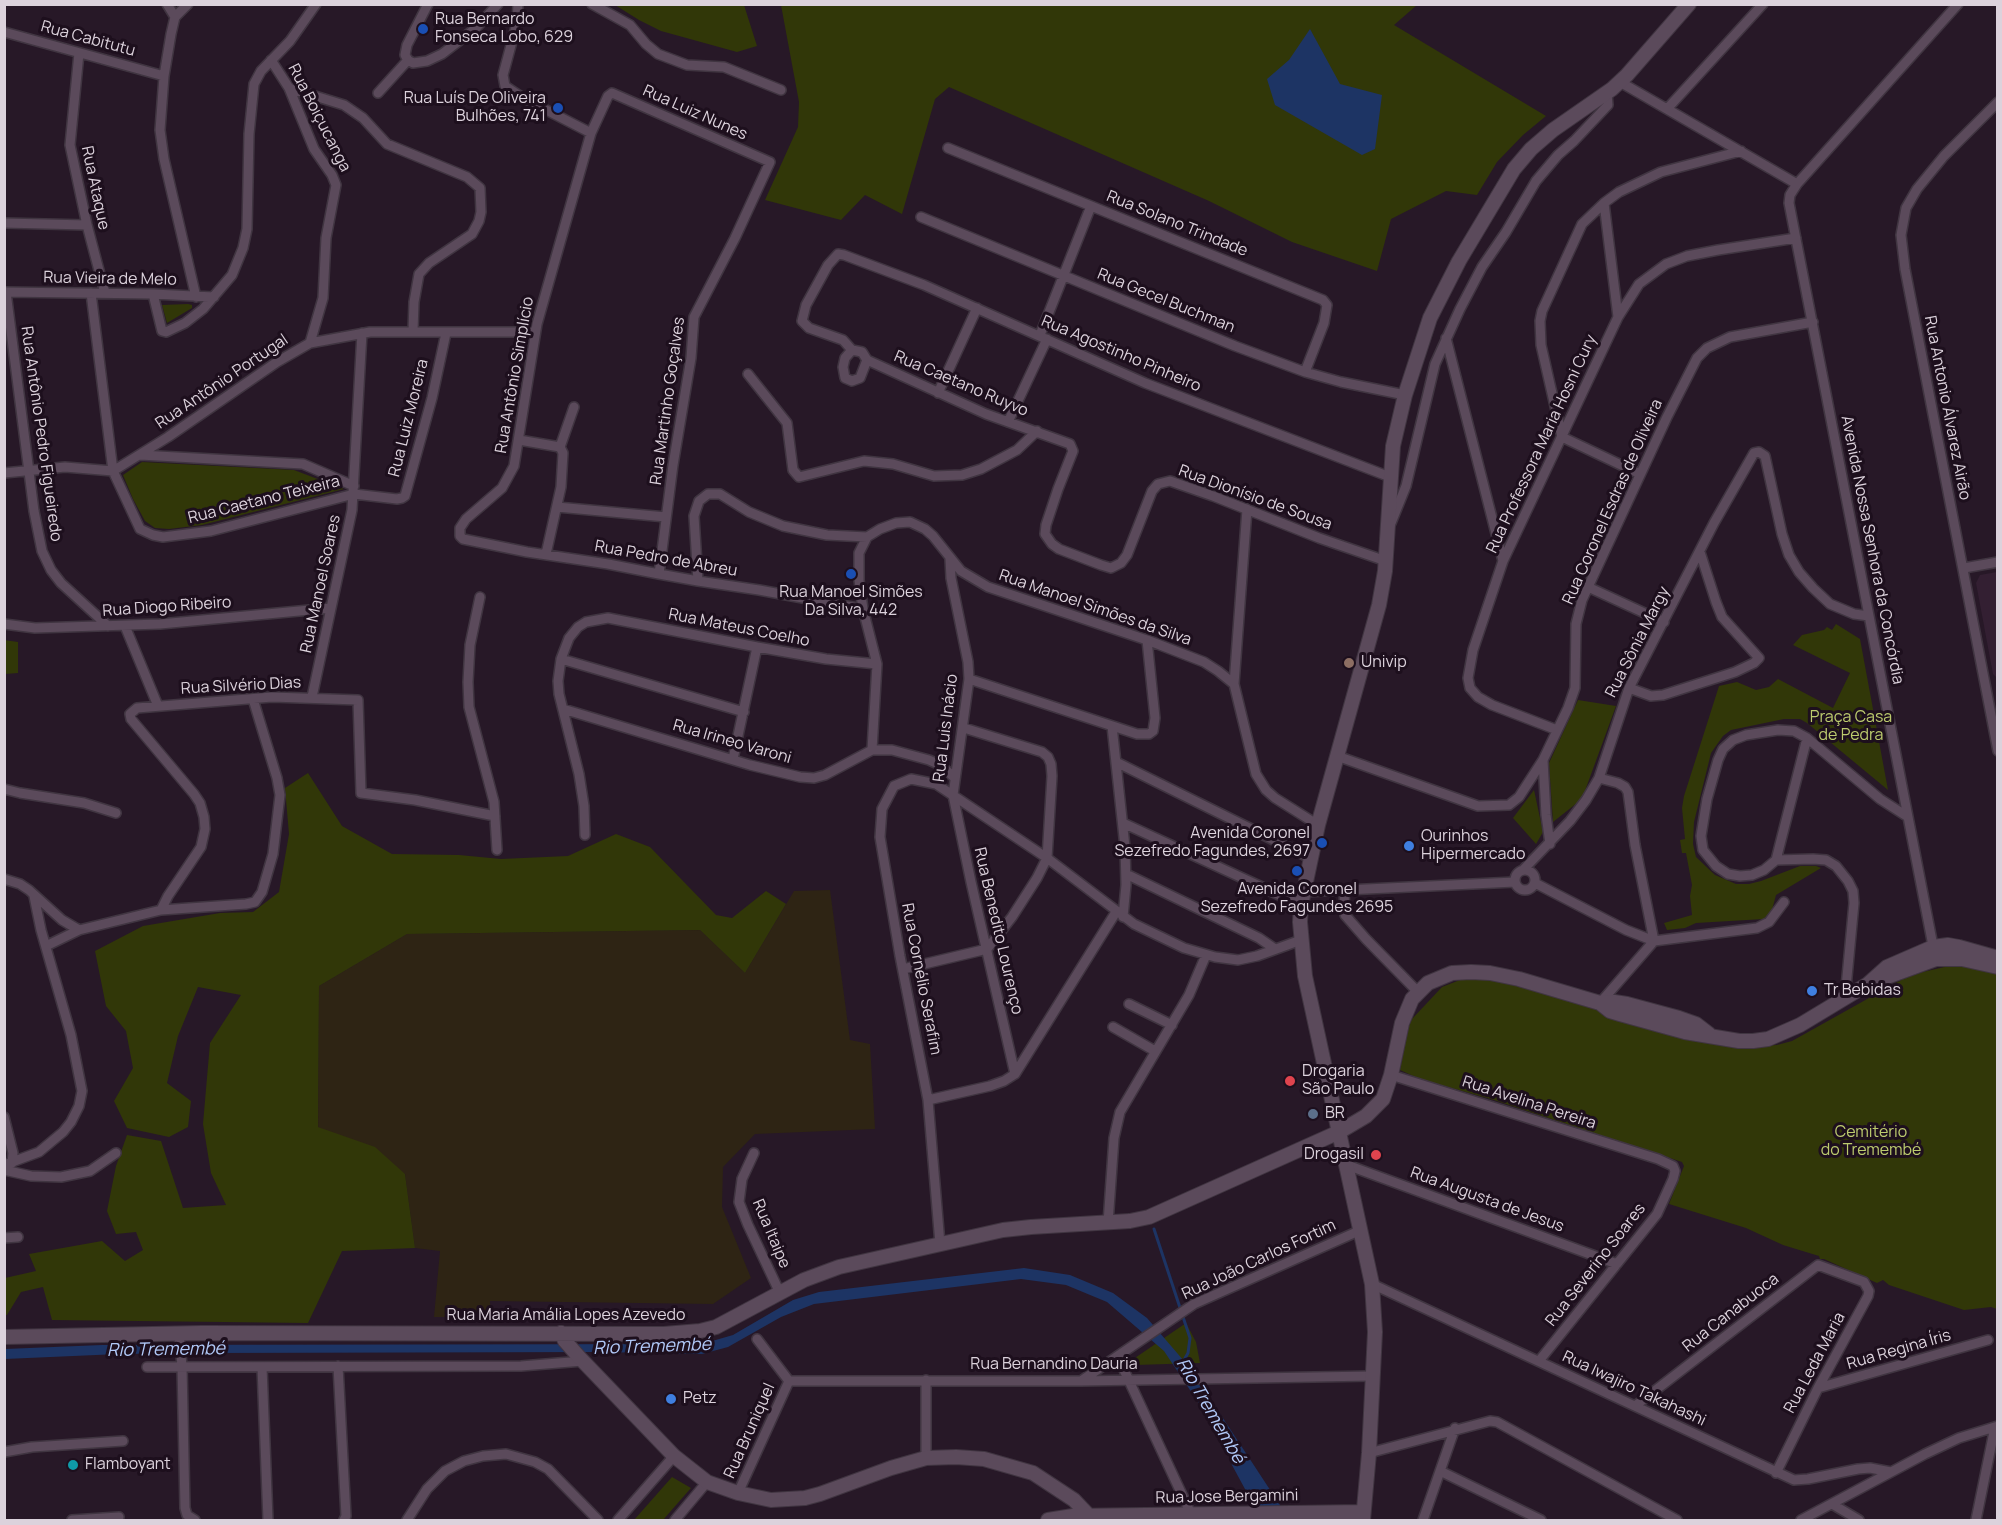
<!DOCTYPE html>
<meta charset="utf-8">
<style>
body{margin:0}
#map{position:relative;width:2002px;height:1525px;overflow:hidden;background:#271827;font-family:Manrope,sans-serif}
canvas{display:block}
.frame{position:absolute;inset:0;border:6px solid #dcd2dc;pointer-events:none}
</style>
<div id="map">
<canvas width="2002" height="1525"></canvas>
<div class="frame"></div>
</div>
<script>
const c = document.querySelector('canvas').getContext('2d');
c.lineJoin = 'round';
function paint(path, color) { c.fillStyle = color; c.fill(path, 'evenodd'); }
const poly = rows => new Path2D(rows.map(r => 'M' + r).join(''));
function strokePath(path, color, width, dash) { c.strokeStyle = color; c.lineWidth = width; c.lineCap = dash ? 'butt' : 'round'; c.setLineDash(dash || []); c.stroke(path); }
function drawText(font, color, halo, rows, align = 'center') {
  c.font = font + ' Manrope,sans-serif'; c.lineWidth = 6; c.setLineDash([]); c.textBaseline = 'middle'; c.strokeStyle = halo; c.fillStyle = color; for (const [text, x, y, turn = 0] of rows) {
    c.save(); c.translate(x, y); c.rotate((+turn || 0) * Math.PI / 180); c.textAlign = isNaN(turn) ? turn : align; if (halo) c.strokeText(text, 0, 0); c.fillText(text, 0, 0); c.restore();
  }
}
paint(poly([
 [830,890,850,1040,870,1044,875,1129,755,1134,723,1167,722,1207,751,1278,713,1304,490,1301,491,1317,434,1317,440,1251,415,1248,405,1174,318,1127,319,986,407,934,700,930,745,973,794,891]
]), '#2e2414');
paint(poly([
 [1997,572,1998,572,1997,678,1993,674,1976,583,1980,575]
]), '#331f32');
paint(poly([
 [615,5,744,5,757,46,737,52,661,31,639,20],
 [781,5,1417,5,1394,25,1546,116,1523,135,1497,162,1477,195,1446,191,1391,219,1377,271,1292,242,1209,201,949,87,935,99,902,214,865,195,841,220,765,200,798,127,799,102],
 [188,304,192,305,192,308,167,323,162,305],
 [142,462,294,470,344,489,202,525,169,529,155,528,145,521,133,499,123,475],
 [1836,624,1860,639,1888,790,1807,723,1800,719,1784,719,1731,730,1723,736,1711,753,1694,822,1693,844,1696,857,1715,875,1736,884,1749,884,1761,881,1800,866,1816,866,1821,868,1776,895,1772,910,1764,919,1696,923,1685,928,1667,930,1664,923,1692,915,1690,896,1692,885,1686,853,1682,853,1680,840,1685,839,1682,808,1684,796,1719,686,1737,682,1756,690,1769,687,1778,679,1833,708,1850,673,1793,645,1802,635,1824,630,1827,627,1832,630],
 [4,640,18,642,18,673,5,674],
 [1578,700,1616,706,1582,799,1553,822,1549,763],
 [308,773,342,826,392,854,459,855,501,859,568,856,616,834,650,847,716,915,732,918,766,891,786,904,745,973,700,930,407,934,319,986,318,1127,375,1147,405,1174,415,1248,342,1251,308,1323,52,1320,43,1287,21,1292,7,1315,5,1315,5,1278,36,1271,29,1254,102,1241,125,1261,143,1250,136,1232,116,1234,107,1211,116,1166,127,1135,161,1141,183,1208,226,1205,211,1173,203,1124,210,1043,241,995,198,987,178,1036,167,1083,191,1101,188,1127,169,1137,127,1128,114,1101,133,1068,126,1031,106,1006,95,951,143,926,220,913,253,912,279,892,289,834,285,788],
 [1534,790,1543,832,1536,844,1513,818],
 [1953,965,1967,965,1997,971,1997,1309,1991,1307,1964,1310,1889,1285,1883,1280,1877,1283,1824,1259,1820,1259,1819,1256,1783,1245,1746,1228,1669,1204,1684,1166,1682,1162,1494,1100,1420,1079,1400,1070,1408,1028,1412,1019,1442,987,1460,980,1494,979,1599,1010,1743,1047,1777,1045,1792,1041,1903,979,1923,972],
 [1186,1323,1196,1342,1200,1363,1135,1365,1132,1360],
 [672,1477,691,1488,663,1520,634,1520]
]), '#313708');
paint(poly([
 [1310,29,1340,84,1382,95,1375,149,1362,155,1275,105,1267,79,1289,60],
 [1024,1268,1070,1275,1113,1293,1147,1318,1190,1368,1280,1505,1284,1520,1267,1520,1264,1507,1254,1486,1164,1351,1107,1302,1066,1285,1021,1279,814,1304,781,1317,728,1347,702,1354,601,1352,212,1353,119,1354,5,1359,5,1349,102,1345,702,1344,733,1335,793,1300,819,1292]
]), '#1d3464');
strokePath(poly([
 [1154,1229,1190,1338,1188,1353,1184,1360]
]), '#1d3464', 3);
strokePath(poly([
 [1240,1461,1272,1520]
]), '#1d3464', 18);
const street = poly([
 [167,4,175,17],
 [188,4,175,17,171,34,164,76,160,130,164,159,196,297],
 [518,4,517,23,503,75,505,86,523,98,591,133],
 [592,4,630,25,646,44,658,54,687,65,724,67,781,90],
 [4,32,164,76],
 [79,53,70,145,87,225,105,293],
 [271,60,289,88,314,149,332,175,336,185,326,238,323,298,310,343],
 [408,60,413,63,427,61,442,54,476,28,498,4],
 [408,60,405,55,407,45,428,4],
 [1620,82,1797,184],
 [289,88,344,105,363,118,387,144,467,177,480,188,481,212,479,221,472,234,429,263,419,274,414,302,413,331],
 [378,93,408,60],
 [1998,102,1944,156,1917,189,1906,208,1901,235,1905,269,1998,751],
 [1667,109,1763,4],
 [948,148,1323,300,1327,305,1324,323,1305,372],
 [1604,203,1618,317],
 [921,217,1235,346,1305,372,1341,382,1405,395],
 [4,223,87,225],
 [4,292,153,294,214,297],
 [6,292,34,511,42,551,51,570,61,583,108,626],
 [91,293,113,471,168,437,277,362,310,343,370,332,535,332],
 [153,294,162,331,166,332,185,323,203,309,232,275,243,248,247,229,249,134,254,84,261,71,290,41,316,4],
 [1040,335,1091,206],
 [1446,338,1503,561],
 [852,350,843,340,809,328,802,321,806,305,828,265,838,254,844,255,924,285,1145,383,1390,477],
 [852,350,862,352,867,360,860,378,852,381,845,378,843,367,845,358,852,350],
 [867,360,986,414,1070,444,1073,451,1058,489,1046,525,1045,534,1052,544,1059,549,1101,565,1111,568,1121,563,1127,555,1152,491,1158,484,1170,481,1213,496,1319,538,1386,561],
 [748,374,787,423,793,470,799,477,864,461,893,464,934,476,962,475,981,469,1017,450,1037,431],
 [938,393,977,308],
 [1008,422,1047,339],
 [519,440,560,447],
 [140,455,303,464,354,486],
 [4,473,65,467,113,471,140,529,153,535,163,537,211,531,354,494,397,499,402,498,405,496,432,398,446,333],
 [1640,474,1562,437,1541,345,1540,321,1542,311,1582,224,1604,203,1619,192,1661,172,1741,151],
 [557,507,666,517],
 [1391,523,1406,486,1435,364,1460,309,1482,267,1506,232,1536,181,1558,155,1574,141,1608,105,1607,93],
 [546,554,561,487,563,453,560,447,574,407],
 [950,559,951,578,968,662,969,679,953,795,971,882,1015,1074],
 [1964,568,1998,562],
 [659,574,673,465,691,358,694,317,735,238,770,162,612,93,608,96,591,133,537,324,514,466,502,488,466,519,460,528,460,536,463,539,527,552,608,564,659,574,698,581,759,590,863,609],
 [698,581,694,516,699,501,708,494,720,494,749,512,783,526,827,535,867,537],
 [1588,587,1664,622],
 [480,597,470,645,468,682,469,707,494,802,497,850],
 [4,624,35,628,160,624,331,608],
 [125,626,158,706],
 [561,659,744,712],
 [969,679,1137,734,1149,734,1153,731,1155,718,1147,640],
 [1234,684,1247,509],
 [1629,688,1651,696,1663,695,1735,672,1754,663,1759,658,1722,617,1716,602,1700,552],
 [312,697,352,510,362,333],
 [563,709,750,765,800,777,814,778,825,775,872,750,892,750,929,760,940,765,955,778],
 [1112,726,1125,847,1126,885,1123,917],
 [1557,730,1492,705,1478,697,1470,688,1468,678,1473,650,1503,561,1618,317,1639,284,1666,264,1687,256,1718,250,1796,238],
 [872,750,877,664,863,609,859,580,859,553,867,537,880,529,896,523,910,522,925,529,933,536,961,571,988,587,1147,640,1204,662,1218,671,1234,684,1256,774,1266,790,1275,798,1318,825],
 [1337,756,1478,806,1509,805,1519,797,1543,760,1568,708,1575,688,1576,624,1582,600,1667,417,1697,358,1707,348,1730,337,1813,322],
 [733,759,757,647],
 [1543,760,1546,815,1550,844],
 [1118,763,1310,858],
 [1599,778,1618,783,1625,787,1628,792,1635,845,1654,941,1600,1003],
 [4,789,20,793,84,803,116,813],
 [1123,823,1301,905],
 [585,835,584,806,579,774,559,694,558,681,561,659,569,638,578,627,586,622,608,618,757,647,826,659,877,664],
 [1776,860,1807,738],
 [1523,870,1570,821,1586,800,1599,778,1629,688,1714,523,1754,453,1759,452,1765,456,1782,534,1789,555,1799,572,1813,588,1830,604,1854,614,1869,616],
 '1515 880a10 10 0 1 1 20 0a10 10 0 1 1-20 0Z',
 [1126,874,1259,938,1275,949],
 [4,879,20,884,29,890,62,920,79,930,161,910,246,904,255,902,262,892,273,854,280,795,277,778,253,699],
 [1535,883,1626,930,1654,941,1757,928,1769,922,1784,902],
 [1344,890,1345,915,1366,939,1418,992],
 [1303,892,1515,882],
 [161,910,168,896,201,847,205,829,204,817,200,803,194,794,131,719,130,714,137,708,272,697,358,700,361,793,415,800,495,816],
 [46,946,79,930],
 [1934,951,1789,203,1790,195,1797,184,1958,4],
 [903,969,987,949,1012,917,1037,878,1047,858,1052,776,1051,764,1048,757,1042,752,964,728],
 [1845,998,1854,903,1853,891,1848,881,1836,866,1826,860,1813,859,1776,860,1764,870,1752,875,1740,876,1728,874,1716,866,1703,850,1701,836,1707,799,1718,760,1723,749,1733,740,1746,735,1778,730,1794,731,1807,738,1880,799,1908,817],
 [1129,1004,1172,1025],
 [1113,1027,1155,1051],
 [1391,1075,1658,1159,1673,1166,1675,1171,1673,1179,1657,1214,1539,1361],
 [928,1100,990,1086,1004,1081,1015,1074,1116,912],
 [4,1117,13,1153,12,1163],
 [754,1153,742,1179,739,1202,748,1225,780,1293],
 [4,1165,39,1152,63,1132,71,1122,79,1106,82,1091,71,1035,41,930,34,896],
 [1347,1165,1617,1264],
 [4,1170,31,1176,61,1177,90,1171,116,1153],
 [1108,1223,1114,1138,1120,1112,1189,995,1206,955],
 [4,1238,18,1237],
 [940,1244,928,1100,900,956,880,837,882,809,894,786,911,779,936,784,1047,858,1134,924,1184,948,1215,957,1238,960,1257,956,1301,940],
 [1372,1284,1794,1480,1808,1479,1858,1469,1870,1468,1891,1472],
 [179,1333,182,1366,185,1508,187,1515,195,1520],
 [757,1339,789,1381],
 [1118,1357,1191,1514],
 [338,1366,346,1516,344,1520],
 [147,1367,521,1366,583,1361],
 [262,1367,268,1520],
 [789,1381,1081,1381,1372,1376],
 [1081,1381,1194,1304,1361,1230],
 [1818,1388,1988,1340],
 [1635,1406,1818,1265,1864,1282,1869,1291,1868,1296,1818,1388,1776,1473],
 [4,1452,32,1447,123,1441],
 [1369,1453,1490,1421,1497,1422,1677,1520],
 [926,1458,926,1380],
 [1440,1471,1541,1520],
 [738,1493,789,1381],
 [1832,1504,1859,1520],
 [72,1520,119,1517],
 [407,1520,427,1489,445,1471,464,1461,483,1456,506,1454,535,1462,548,1469,598,1520],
 [618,1520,674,1456],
 [675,1520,707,1482],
 [1423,1520,1455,1428],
 [1801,1520,1925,1454,1959,1438,1998,1426],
 [1976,1520,1995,1427]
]);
const secondary = poly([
 [1876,981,1936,959,1962,959,1998,967],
 [1600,1003,1614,1002,1627,1004,1679,1018,1696,1024,1709,1034],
 [561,1333,565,1341,579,1357,674,1456,707,1482,738,1493,771,1500,805,1498,820,1494,891,1468,926,1458,956,1457,984,1459,1033,1473,1074,1500,1093,1520],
 [4,1337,202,1333,664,1334,700,1331,716,1327,804,1280,839,1267,1003,1230,1031,1227,1130,1221,1149,1217,1339,1132,1366,1116,1383,1099,1391,1075,1402,1023,1412,999,1428,983,1452,973,1471,972,1490,973,1519,979,1600,1003,1610,1011,1620,1014,1685,1032,1739,1041,1753,1041,1768,1039,1800,1025,1868,984,1887,967,1933,947,1948,945,1959,947,1998,958],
 [1048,1520,1073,1516,1363,1512],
 [1363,1520,1369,1453,1375,1332,1372,1284,1305,976,1300,922,1301,905,1318,825,1379,605,1385,571,1393,446,1405,395,1430,318,1459,261,1514,169,1531,149,1553,130,1612,89,1627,75,1689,4]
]);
strokePath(street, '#403541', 12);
strokePath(secondary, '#403541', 16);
strokePath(street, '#5b4a5b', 9);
strokePath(secondary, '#5b4a5b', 14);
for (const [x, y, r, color] of [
 [423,29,6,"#1a4fb4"],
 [558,108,6,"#1a4fb4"],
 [851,574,6,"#1a4fb4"],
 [1349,663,6,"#8d6e63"],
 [1322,843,6,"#1a4fb4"],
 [1409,846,6,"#3f7fe0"],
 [1297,871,6,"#1a4fb4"],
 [1812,991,6,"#3f7fe0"],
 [1290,1081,6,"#e0444e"],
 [1313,1114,6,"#5c6f8a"],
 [1376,1155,6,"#e0444e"],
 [671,1399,6,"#3f7fe0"],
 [73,1465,6,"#0f9aa8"]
]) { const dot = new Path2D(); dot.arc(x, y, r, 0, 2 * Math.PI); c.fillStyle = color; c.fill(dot); strokePath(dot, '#1d0f1d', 2); }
drawText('16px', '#dcd2dc', '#1d0f1d', [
 ["Rua Bernardo",435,20],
 ["Fonseca Lobo, 629",435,38],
 ["Rua Luís De Oliveira",546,99,"right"],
 ["Bulhões, 741",546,117,"right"],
 ["Rua Manoel Simões",851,593,"center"],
 ["Da Silva, 442",851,611,"center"],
 ["Univip",1361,663],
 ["Avenida Coronel",1310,834,"right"],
 ["Sezefredo Fagundes, 2697",1310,852,"right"],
 ["Ourinhos",1421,837],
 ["Hipermercado",1421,855],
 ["Avenida Coronel",1297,890,"center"],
 ["Sezefredo Fagundes 2695",1297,908,"center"],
 ["Tr Bebidas",1824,991],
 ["Drogaria",1302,1072],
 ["São Paulo",1302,1090],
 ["BR",1325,1114],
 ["Drogasil",1364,1155,"right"],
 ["Petz",683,1399],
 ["Flamboyant",85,1465]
], 'left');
drawText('16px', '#dcd2dc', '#1d0f1d', [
 ["Rua Cabitutu",88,39,15],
 ["Rua Luiz Nunes",695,113,24],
 ["Rua Boiçucanga",319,118,63],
 ["Rua Ataque",95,188,78],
 ["Rua Solano Trindade",1177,224,22],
 ["Rua Vieira de Melo",110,279,1],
 ["Rua Gecel Buchman",1166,301,22],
 ["Rua Agostinho Pinheiro",1121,354,23],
 ["Rua Antônio Simplício",515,375,-80],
 ["Rua Antônio Portugal",222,382,-34],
 ["Rua Caetano Ruyvo",961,384,23],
 ["Rua Martinho Goçalves",668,401,-82],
 ["Rua Antonio Álvarez Airão",1947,408,79],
 ["Rua Luiz Moreira",409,418,-76],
 ["Rua Antônio Pedro Figueiredo",41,434,82],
 ["Rua Professora Maria Hosni Cury",1542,444,-65],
 ["Rua Dionísio de Sousa",1255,498,20],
 ["Rua Caetano Teixeira",264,500,-14],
 ["Rua Coronel Esdras de Oliveira",1613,502,-66],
 ["Avenida Nossa Senhora da Concórdia",1872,550,79],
 ["Rua Pedro de Abreu",666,559,10],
 ["Rua Manoel Soares",321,584,-78],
 ["Rua Diogo Ribeiro",167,607,-4],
 ["Rua Manoel Simões da Silva",1095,608,19],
 ["Rua Mateus Coelho",739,628,11],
 ["Rua Sônia Margy",1638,642,-63],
 ["Rua Silvério Dias",241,686,-3],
 ["Rua Luis Inácio",946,728,-83],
 ["Rua Irineo Varoni",732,742,16],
 ["Rua Benedito Lourenço",998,931,77],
 ["Rua Cornélio Serafim",921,979,79],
 ["Rua Avelina Pereira",1529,1103,18],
 ["Rua Augusta de Jesus",1487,1200,20],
 ["Rua Itaipe",771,1234,67],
 ["Rua João Carlos Fortim",1259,1260,-25],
 ["Rua Severino Soares",1596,1265,-52],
 ["Rua Canabuoca",1731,1313,-38],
 ["Rua Maria Amália Lopes Azevedo",566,1316],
 ["Rua Regina Íris",1899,1350,-16],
 ["Rua Leda Maria",1815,1363,-62],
 ["Rua Bernandino Dauria",1054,1365],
 ["Rua Iwajiro Takahashi",1634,1389,25],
 ["Rua Bruniquel",750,1431,-66],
 ["Rua Jose Bergamini",1227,1497,-1]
]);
drawText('16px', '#bccb6e', '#1d0f1d', [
 ["Praça Casa",1851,718],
 ["de Pedra",1851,736],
 ["Cemitério",1871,1133],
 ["do Tremembé",1871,1151]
]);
drawText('italic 18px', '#b1c9f8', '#1d0f1d', [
 ["Rio Tremembé",652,1347,-2],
 ["Rio Tremembé",166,1350,-1],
 ["Rio Tremembé",1210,1411,60]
]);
</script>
